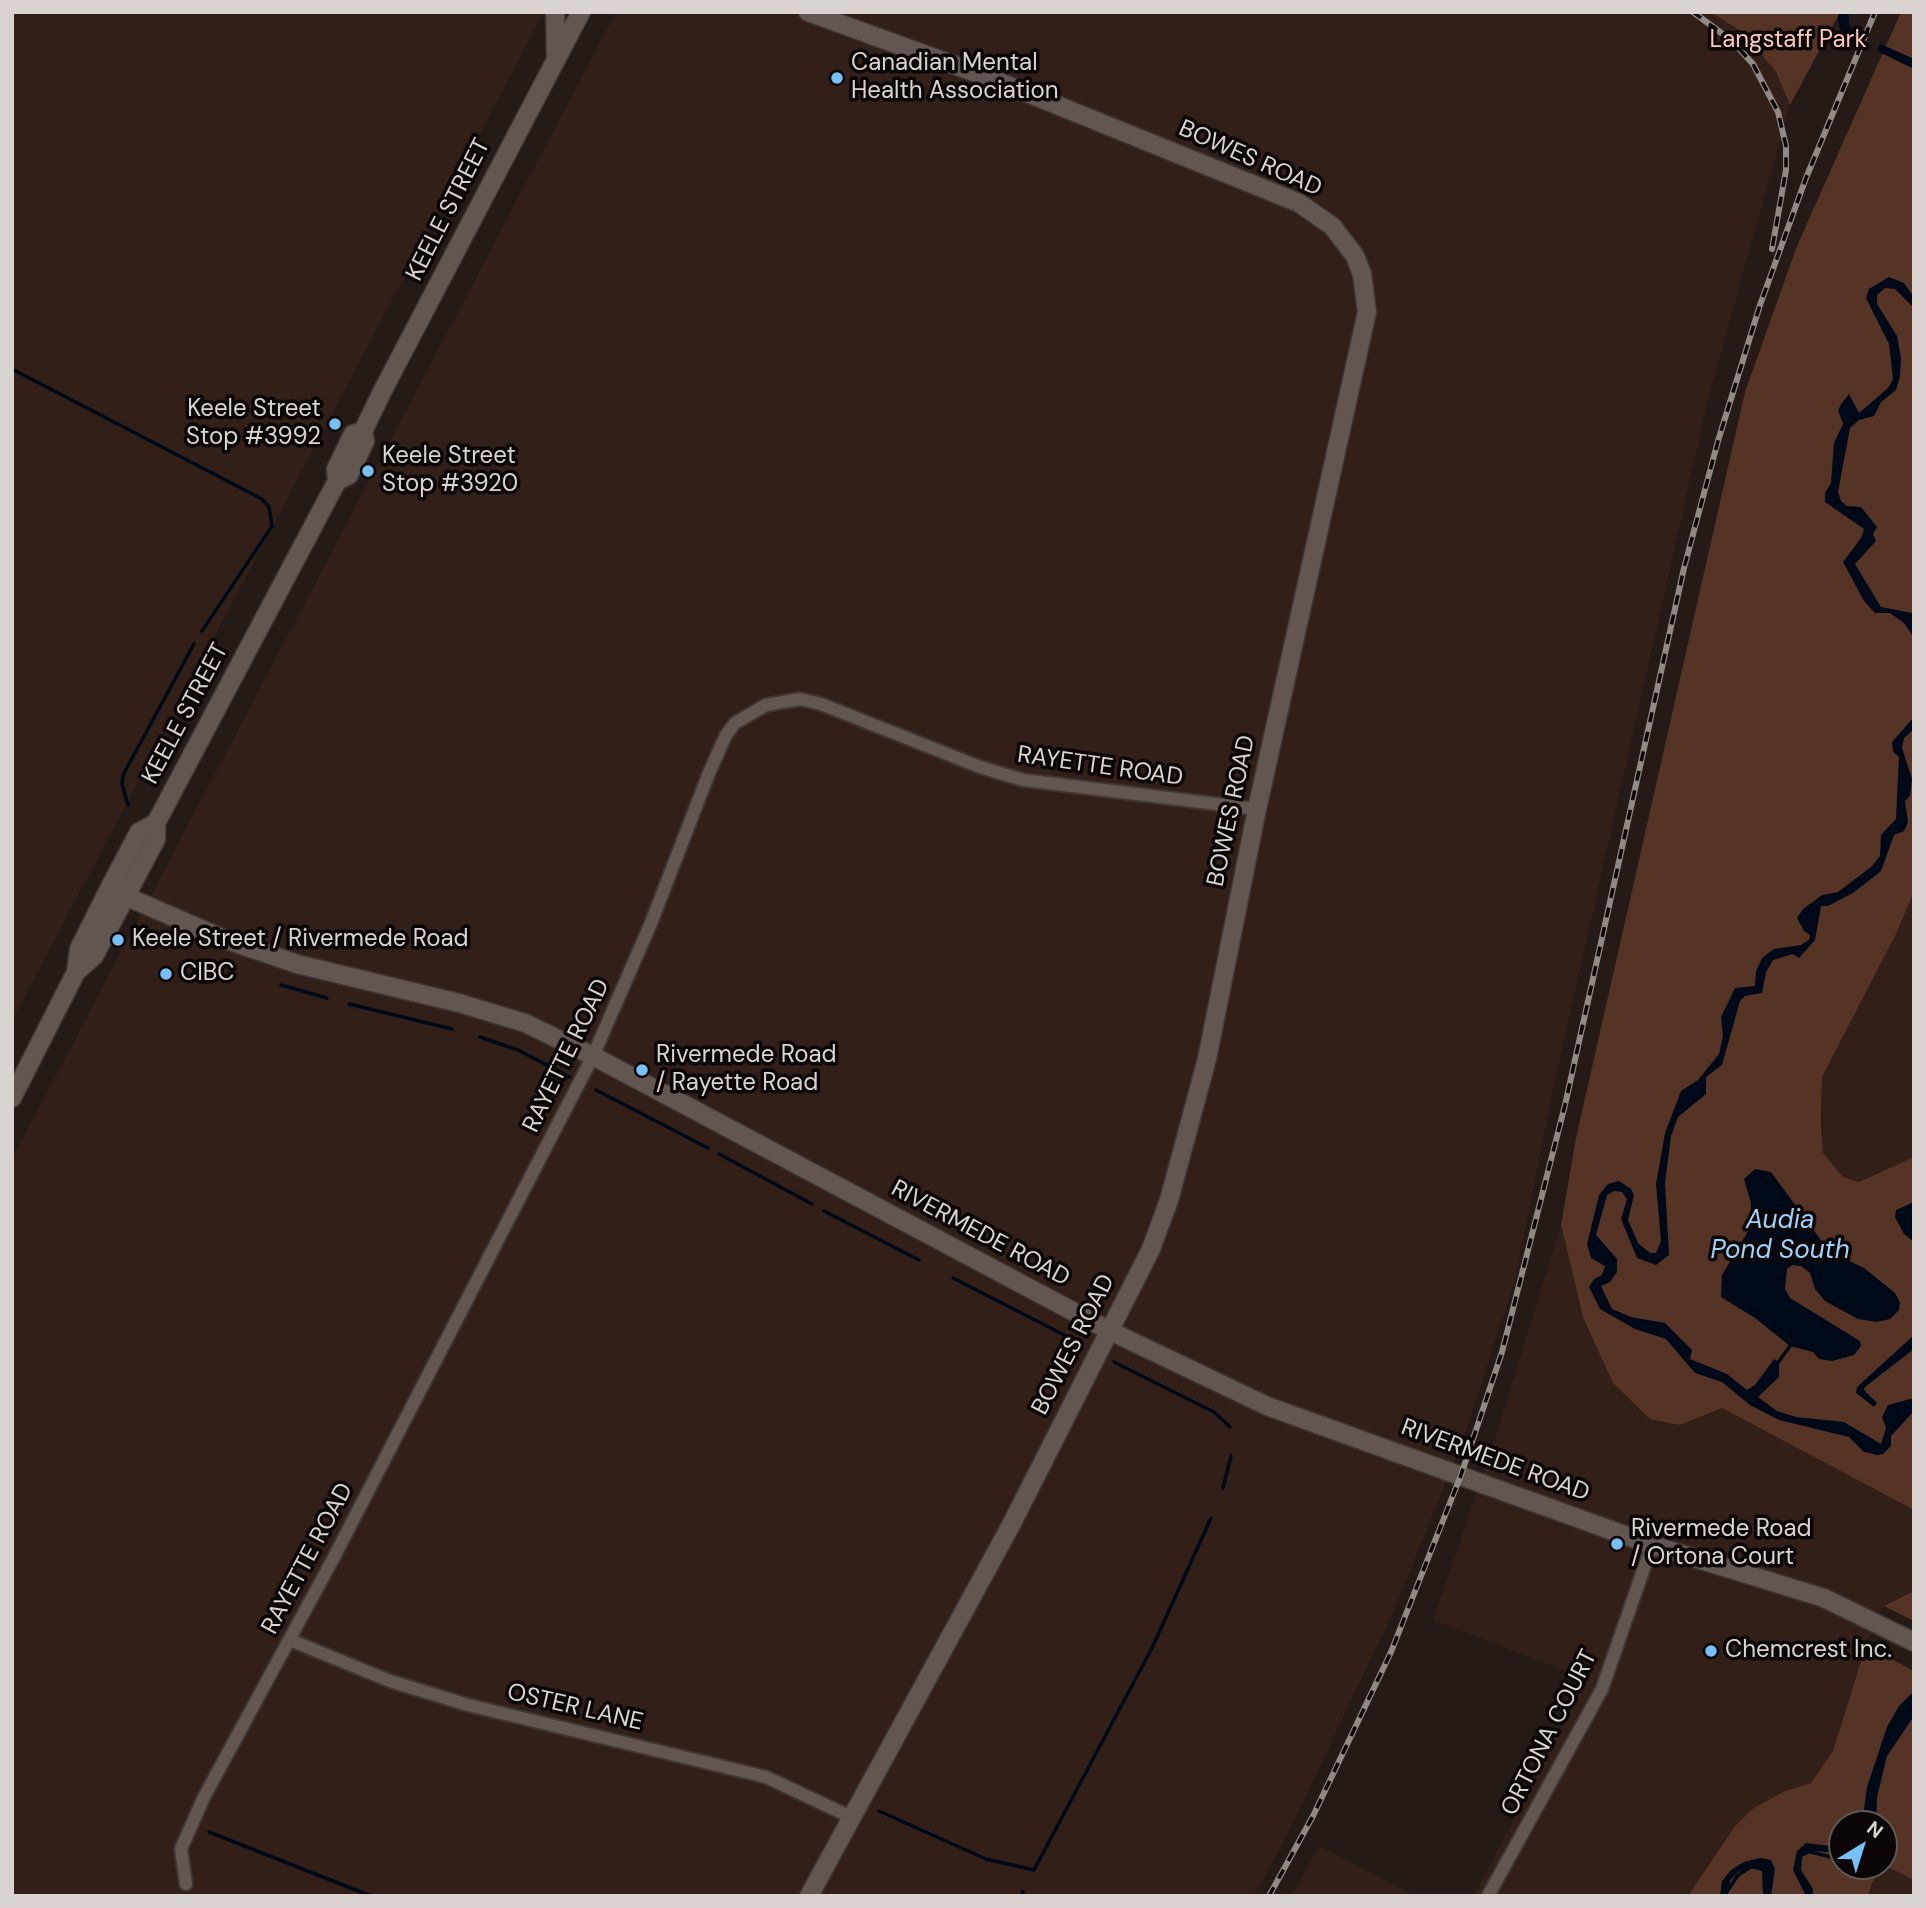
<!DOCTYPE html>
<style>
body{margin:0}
#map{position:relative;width:1926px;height:1908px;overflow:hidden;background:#251a15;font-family:"DM Sans",sans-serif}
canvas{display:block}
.frame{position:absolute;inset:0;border:14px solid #dbd3cf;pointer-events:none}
.north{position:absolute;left:1828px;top:1810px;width:70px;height:70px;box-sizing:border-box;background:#0b0605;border:2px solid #5e5856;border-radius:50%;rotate:38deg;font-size:19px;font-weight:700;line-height:28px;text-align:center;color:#dbd3cf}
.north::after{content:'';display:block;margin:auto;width:24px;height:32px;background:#75c0f6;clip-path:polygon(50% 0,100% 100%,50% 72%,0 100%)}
</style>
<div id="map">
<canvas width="1926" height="1908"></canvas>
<div class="frame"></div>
<div class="north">N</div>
</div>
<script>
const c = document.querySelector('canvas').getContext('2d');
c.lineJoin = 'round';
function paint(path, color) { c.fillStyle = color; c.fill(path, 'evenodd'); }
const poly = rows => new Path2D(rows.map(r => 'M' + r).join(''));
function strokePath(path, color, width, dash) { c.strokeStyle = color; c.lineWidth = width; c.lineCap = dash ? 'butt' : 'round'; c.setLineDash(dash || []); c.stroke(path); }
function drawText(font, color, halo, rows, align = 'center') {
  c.font = font + ' "DM Sans",sans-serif'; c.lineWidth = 7; c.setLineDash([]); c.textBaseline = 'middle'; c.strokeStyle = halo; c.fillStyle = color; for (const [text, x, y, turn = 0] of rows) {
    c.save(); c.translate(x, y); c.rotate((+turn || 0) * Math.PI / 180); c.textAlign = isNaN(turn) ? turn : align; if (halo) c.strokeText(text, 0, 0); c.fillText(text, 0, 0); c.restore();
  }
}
paint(poly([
 [12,12,544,12,12,1021],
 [616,12,1710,12,1744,33,1776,72,1790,105,1709,395,1551,1098,1515,1280,1461,1445,1394,1611,1290,1829,1254,1896,12,1896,12,1159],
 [1914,892,1914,1157,1859,1182,1843,1177,1823,1153,1822,1077,1896,934],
 [1561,1225,1583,1317,1680,1425,1722,1408,1914,1510,1914,1591,1884,1606,1866,1645,1833,1751,1811,1783,1785,1791,1701,1896,1474,1896,1587,1679,1433,1620,1495,1439],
 [1319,1846,1416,1896,1292,1896],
 [1884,1865,1914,1880,1914,1896,1868,1896,1872,1883]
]), '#311f18');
paint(poly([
 [1710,12,1840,12,1790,105,1776,72,1744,33],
 [1901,12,1914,12,1914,892,1896,934,1822,1077,1821,1122,1823,1153,1843,1177,1859,1182,1914,1157,1914,1510,1722,1408,1680,1425,1650,1419,1613,1383,1583,1317,1561,1225,1576,1138,1745,392,1797,246],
 [1914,1591,1914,1621,1884,1606],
 [1866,1645,1914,1671,1914,1880,1884,1865,1884,1824,1842,1824,1842,1866,1883,1866,1872,1883,1868,1896,1688,1896,1736,1825,1754,1808,1785,1791,1811,1783,1833,1751]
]), '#563425');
paint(poly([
 [1839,12,1849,12,1849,25,1854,32,1914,59,1914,69,1842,34,1838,21],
 [1889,277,1904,283,1914,297,1914,308,1895,289,1885,288,1877,295,1877,304,1897,336,1901,358,1900,376,1896,390,1881,402,1874,416,1859,420,1850,428,1838,492,1841,501,1847,506,1861,507,1877,527,1873,534,1876,541,1855,564,1881,607,1912,613,1914,638,1904,623,1890,613,1875,613,1864,601,1843,562,1861,538,1864,529,1825,502,1825,493,1831,483,1834,443,1843,424,1838,410,1842,403,1849,394,1859,413,1888,388,1893,379,1889,344,1866,298,1869,289],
 [1914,717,1914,729,1904,738,1902,748,1912,779,1910,796,1905,801,1908,822,1904,831,1894,835,1881,871,1853,893,1828,906,1821,906,1815,940,1799,958,1793,954,1773,960,1766,972,1762,993,1745,996,1740,1001,1722,1065,1706,1077,1706,1094,1678,1117,1671,1136,1665,1183,1669,1255,1656,1265,1637,1258,1621,1219,1627,1199,1622,1192,1614,1191,1607,1195,1596,1235,1617,1259,1617,1272,1610,1282,1601,1286,1612,1309,1631,1317,1665,1323,1692,1350,1690,1359,1727,1374,1747,1390,1755,1385,1774,1359,1779,1362,1779,1377,1758,1397,1777,1411,1796,1417,1844,1422,1881,1444,1886,1428,1882,1417,1888,1405,1914,1398,1914,1411,1891,1436,1891,1446,1883,1454,1877,1455,1864,1452,1849,1437,1779,1420,1750,1405,1722,1382,1695,1373,1666,1339,1635,1329,1600,1309,1589,1287,1594,1279,1602,1275,1605,1266,1591,1258,1587,1244,1599,1195,1608,1184,1619,1181,1631,1189,1634,1195,1628,1220,1638,1243,1650,1253,1656,1253,1661,1241,1656,1184,1665,1133,1681,1091,1698,1080,1719,1054,1723,1036,1721,1017,1735,988,1755,986,1756,971,1762,958,1774,949,1801,945,1809,940,1810,935,1804,931,1797,918,1803,909,1822,895,1838,892,1871,867,1880,856,1881,835,1896,819,1899,757,1893,752,1892,742],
 [1755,1169,1771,1172,1829,1251,1864,1268,1895,1293,1900,1302,1899,1310,1890,1319,1877,1322,1858,1319,1825,1301,1815,1289,1810,1273,1801,1266,1792,1265,1787,1269,1785,1289,1790,1298,1860,1341,1861,1346,1854,1355,1832,1361,1819,1359,1813,1352,1790,1346,1755,1318,1721,1297,1722,1275,1750,1228,1751,1203,1744,1179],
 [1914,1202,1914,1242,1904,1234,1895,1217,1896,1210],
 [1914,1335,1914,1349,1865,1387,1864,1390,1877,1403,1874,1407,1856,1393,1857,1387],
 [1914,1691,1914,1716,1887,1756,1877,1797,1876,1824,1862,1824,1867,1787,1887,1727,1899,1706],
 [1806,1843,1830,1846,1842,1843,1842,1851,1838,1853,1814,1851,1802,1857,1801,1870,1813,1889,1813,1896,1806,1896,1793,1870,1797,1851],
 [1760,1858,1771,1860,1775,1869,1771,1896,1763,1896,1762,1871,1750,1868,1738,1872,1730,1881,1727,1896,1720,1896,1722,1881,1731,1870,1744,1862]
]), '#000918');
paint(poly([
 [1861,32,1881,42,1875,56,1855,45]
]), '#251a15');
strokePath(poly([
 [12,369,262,499,269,507,272,526,202,631],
 [128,805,122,784,123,775,194,644],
 [281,985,327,998],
 [349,1004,452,1029],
 [480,1037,518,1050,570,1077],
 [596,1090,708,1148],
 [719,1154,812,1204],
 [824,1211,919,1260],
 [953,1278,1078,1342],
 [1114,1362,1214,1412,1230,1427],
 [1777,1364,1790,1346],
 [1223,1488,1231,1456],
 [879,1811,986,1859,1034,1870,1152,1648,1211,1518],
 [209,1832,371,1896],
 [1807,1851,1831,1857,1842,1853],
 [1021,1896,1023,1891],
 [1724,1896,1738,1875,1751,1867]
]), '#000918', 3.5);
const street = poly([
 [290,1640,390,1681,468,1705,766,1777,851,1817],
 [186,1884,181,1849,204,1797,333,1559,593,1056,651,923,709,773,726,735,735,723,766,705,800,699,821,704,980,767,1023,780,1257,809],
 [1488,1896,1602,1689,1652,1545]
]);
const secondary = poly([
 [555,12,556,54],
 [808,12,990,78,1299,203,1332,226,1355,256,1362,274,1367,312,1257,809,1207,1059,1169,1200,1151,1249,1011,1525,809,1896],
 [337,481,336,469,353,434,363,431],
 [109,889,224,939,297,964,459,1003,525,1023,593,1056,1108,1330,1267,1406,1652,1545,1824,1598,1914,1642],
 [76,972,94,956,156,839,156,823,337,481,349,475,365,441,363,431,383,390,581,12],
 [12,1098,76,972,79,949,109,889,139,832,156,823]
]);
strokePath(street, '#3f3634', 16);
strokePath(secondary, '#3f3634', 21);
strokePath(street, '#635550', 12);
strokePath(secondary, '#635550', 18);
const rail = poly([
 [1693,12,1732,41,1753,64,1778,112,1786,146,1786,170,1772,249],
 [1269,1896,1313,1816,1391,1652,1461,1475,1502,1352,1565,1105,1684,568,1718,441,1760,305,1806,178,1875,12]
]);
strokePath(rail, '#928884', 6);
strokePath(rail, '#0b0605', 3.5, [10]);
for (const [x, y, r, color] of [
 [837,78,7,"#75c0f6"],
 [335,424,7,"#75c0f6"],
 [368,471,7,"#75c0f6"],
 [118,940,7,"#75c0f6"],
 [166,974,7,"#75c0f6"],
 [642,1070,7,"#75c0f6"],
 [1617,1544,7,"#75c0f6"],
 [1711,1651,7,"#75c0f6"]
]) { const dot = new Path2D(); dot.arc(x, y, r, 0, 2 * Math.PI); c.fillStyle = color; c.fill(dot); strokePath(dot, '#0b0605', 2.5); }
drawText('24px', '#fbcbb7', '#0b0605', [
 ["Langstaff Park",1788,41]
]);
drawText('24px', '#dbd3cf', '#0b0605', [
 ["Canadian Mental",851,64],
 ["Health Association",851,92],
 ["Keele Street",321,410,"right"],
 ["Stop #3992",321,438,"right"],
 ["Keele Street",382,457],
 ["Stop #3920",382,485],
 ["Keele Street / Rivermede Road",132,940],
 ["CIBC",180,974],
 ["Rivermede Road",656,1056],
 ["/ Rayette Road",656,1084],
 ["Rivermede Road",1631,1530],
 ["/ Ortona Court",1631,1558],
 ["Chemcrest Inc.",1725,1651]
], 'left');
drawText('24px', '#dbd3cf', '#0b0605', [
 ["BOWES ROAD",1250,159,24],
 ["KEELE STREET",449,210,-63],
 ["KEELE STREET",186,714,-62],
 ["RAYETTE ROAD",1100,767,8],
 ["BOWES ROAD",1232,811,-78],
 ["RAYETTE ROAD",567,1056,-64],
 ["RIVERMEDE ROAD",980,1234,28],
 ["BOWES ROAD",1074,1345,-63],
 ["RIVERMEDE ROAD",1495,1461,20],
 ["RAYETTE ROAD",308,1559,-62],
 ["OSTER LANE",575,1708,13],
 ["ORTONA COURT",1550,1733,-63]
]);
drawText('italic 26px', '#9cd3fc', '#0b0605', [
 ["Audia",1780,1221],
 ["Pond South",1780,1251]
]);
</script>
